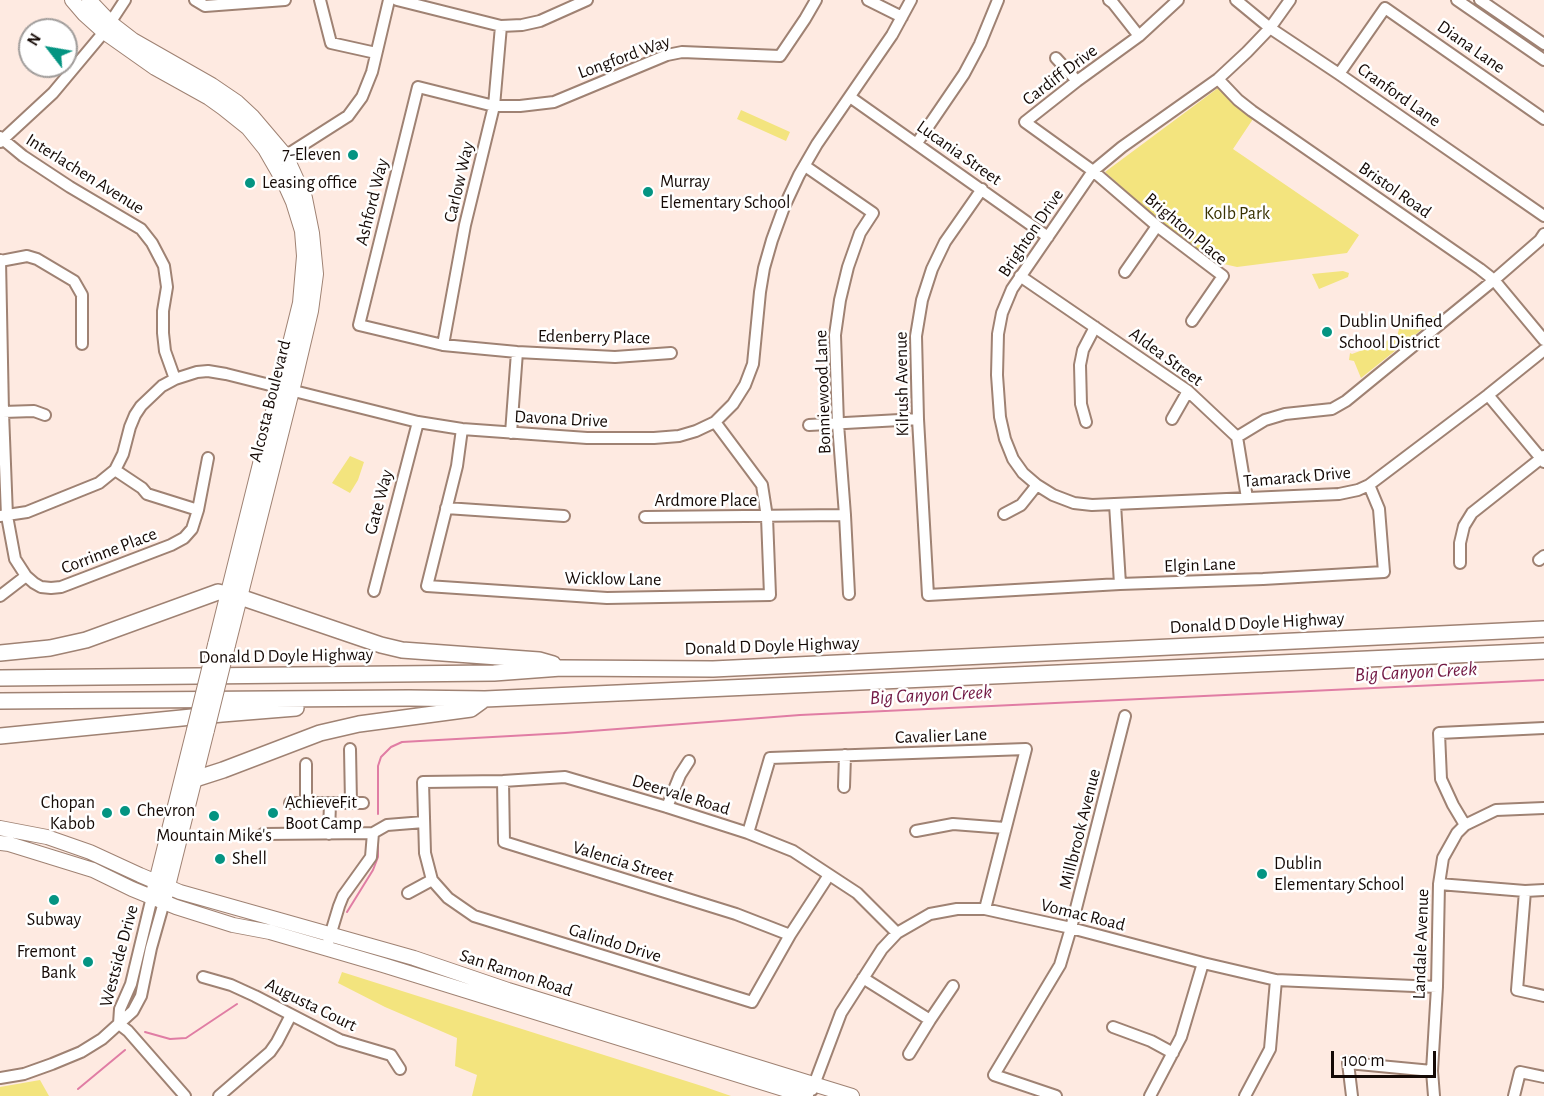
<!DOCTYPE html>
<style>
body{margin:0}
#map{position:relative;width:1544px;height:1096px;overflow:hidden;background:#feeae1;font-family:"Alegreya Sans",sans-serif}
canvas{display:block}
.north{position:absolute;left:18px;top:18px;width:60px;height:60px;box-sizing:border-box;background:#fff;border:2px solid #a19d9b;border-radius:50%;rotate:301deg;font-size:16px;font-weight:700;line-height:24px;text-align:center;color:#150a06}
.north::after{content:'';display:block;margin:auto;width:21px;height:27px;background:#049482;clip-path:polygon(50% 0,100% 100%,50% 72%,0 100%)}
.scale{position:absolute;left:1331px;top:1051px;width:105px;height:27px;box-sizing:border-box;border:3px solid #150a06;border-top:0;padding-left:8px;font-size:18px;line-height:21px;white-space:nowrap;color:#150a06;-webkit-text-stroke:4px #fff;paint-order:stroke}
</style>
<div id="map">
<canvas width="1544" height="1096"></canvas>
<div class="north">N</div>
<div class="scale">100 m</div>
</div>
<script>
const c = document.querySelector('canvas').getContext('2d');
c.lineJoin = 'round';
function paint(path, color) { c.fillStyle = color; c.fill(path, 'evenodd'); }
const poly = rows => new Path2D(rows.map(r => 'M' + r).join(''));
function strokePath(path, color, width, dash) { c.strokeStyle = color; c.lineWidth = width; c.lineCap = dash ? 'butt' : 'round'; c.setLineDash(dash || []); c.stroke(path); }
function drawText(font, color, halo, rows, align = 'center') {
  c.font = font + ' "Alegreya Sans",sans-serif'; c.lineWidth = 5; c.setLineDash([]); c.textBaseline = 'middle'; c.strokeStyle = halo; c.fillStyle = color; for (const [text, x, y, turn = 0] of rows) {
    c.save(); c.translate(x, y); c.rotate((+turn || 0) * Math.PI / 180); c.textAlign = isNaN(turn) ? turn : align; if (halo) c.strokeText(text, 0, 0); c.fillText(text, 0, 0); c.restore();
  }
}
paint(poly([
 [1218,88,1238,108,1253,119,1233,149,1359,235,1347,253,1237,267,1215,262,1160,221,1105,172],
 [741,110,790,132,786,141,737,119],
 [1343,271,1349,273,1348,277,1319,289,1312,274],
 [1440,315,1361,378,1354,361,1349,360,1350,353,1352,354,1397,337,1399,329,1429,317],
 [350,456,364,462,358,480,350,493,332,483],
 [342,972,705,1087,731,1096,472,1096,477,1075,455,1066,457,1038,385,1007,338,983],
 [40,1080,49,1096,0,1096,0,1087]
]), '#f3e47e');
strokePath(poly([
 [378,814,378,766,381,757,391,747,402,742,565,733,800,715,1544,680],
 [347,912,373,870,378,857,378,836],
 [145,1032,170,1039,186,1038,237,1004],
 [78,1089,125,1050]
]), '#e07da4', 2);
const minor = poly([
 [195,0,205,6,285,0],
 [320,0,331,43,376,53],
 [397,0,501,26,522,25,540,21,587,0],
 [868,0,902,17],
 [1109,0,1113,3,1139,36],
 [1178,0,1139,36,1077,81,1025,122,1093,171,1157,226,1223,276,1192,321],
 [1236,0,1270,28,1339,74,1544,216],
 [1290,0,1270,28,1247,52,1218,79,1122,147,1093,171,1012,289,1002,313,998,334,997,375,1000,417,1005,439,1013,459,1023,473,1037,485,1053,495,1074,503,1092,505,1339,494,1358,490,1369,485,1488,395,1544,350],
 [1457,0,1544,60],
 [1480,0,1544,44],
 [1056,58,1077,81],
 [1339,74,1385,8,1544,119],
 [1218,79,1238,100,1252,111,1480,269,1494,280,1544,340],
 [850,97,1048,237],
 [0,137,23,156,70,187,141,229,152,243,164,266,167,287,163,311,163,333,165,351,175,379],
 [0,142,53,93,104,32,125,0],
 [917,143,964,74,980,44,998,0],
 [279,160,348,116,362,97,372,72,389,0],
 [805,166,873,213,860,233,848,267,840,300,835,335,838,424,845,515,849,594],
 [982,189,945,242,932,269,922,300,916,336,918,419,928,595,1120,584,1263,579,1384,572,1379,509,1369,485],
 [0,260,3,412,7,516,15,559,26,576,34,583,41,587,51,588,61,587,171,545,184,538,192,529,198,510,208,458],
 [0,261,27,256,37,259,74,281,82,295,82,344],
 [1125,272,1157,226],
 [1020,276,1188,391,1237,437,1247,498],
 [443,345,465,225,494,106,501,26],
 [671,353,615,357,517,352,443,345,359,325,418,87,494,106,520,106,554,102,667,55,682,52,780,56,805,19,816,0],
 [1488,395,1544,462],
 [3,412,34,411,45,415],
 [1172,419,1188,391],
 [1086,422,1081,404,1080,365,1083,350,1095,327],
 [809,425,918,419],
 [462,429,457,466,427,586,607,598,770,595,767,517,762,485,715,422],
 [511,433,517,352],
 [1237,437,1265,420,1285,414,1332,409,1346,401,1494,280,1540,240,1544,234],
 [115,470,142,488,147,494,198,510],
 [1115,504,1120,584],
 [446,508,564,516],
 [1004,514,1021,505,1037,485],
 [0,516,27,512,99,483,115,470,123,454,130,427,135,415,141,406,162,386,175,379,197,372,208,371,226,374,418,422,462,429,587,438,654,438,679,436,696,431,715,422,733,404,745,385,753,364,760,292,764,268,772,240,784,207,799,175,817,144,892,35,911,0],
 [645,517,845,515],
 [1539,560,1544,556],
 [1460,563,1460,543,1464,526,1472,513,1544,456],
 [374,591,418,422],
 [0,596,26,576],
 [350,749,351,803],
 [503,781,504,842,736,914,790,935],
 [844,787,845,755],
 [290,803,363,803],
 [306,803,306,764],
 [667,807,680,775,689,761],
 [1465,825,1453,805,1441,779,1439,733,1544,728],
 [916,831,953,824,1005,828],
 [748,833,770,758,1026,749,985,909],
 [263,834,373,833],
 [329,834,330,803],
 [829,875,790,935,752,1002,474,916,448,898,432,880,425,853,423,782,503,781,565,777,667,807,748,833,793,851,857,893,897,933],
 [1439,884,1525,891,1544,890],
 [1525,891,1517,990,1544,996],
 [408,893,432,880],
 [326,949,339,906,343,896,371,857,373,833,387,825,424,822],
 [203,977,231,985,255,996,340,1040,391,1055,400,1069],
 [863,978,930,1020],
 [119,1024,120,1009,131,984,152,897],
 [119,1024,128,1031,185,1096],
 [1113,1027,1151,1041,1173,1053],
 [909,1054,930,1020,953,986],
 [0,1078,24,1074,52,1064,81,1052,102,1039,133,1011,141,996,151,948,164,902],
 [812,1090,841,1013,882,949,897,933,930,914,957,909,985,909,1071,928,1203,963,1276,980,1437,987],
 [219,1096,270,1052,277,1042,291,1015],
 [1056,1096,994,1075,1060,965,1071,928,1125,716],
 [1150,1096,1181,1037,1203,963],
 [1245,1096,1270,1049,1276,980],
 [1352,1096,1348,1063,1432,1071],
 [1434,1096,1432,1071,1437,987,1439,884,1443,858,1457,833,1465,825,1496,810,1544,808],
 [1514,1096,1520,1072,1544,1077]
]);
const major = poly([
 [72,0,84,14,104,32,155,68,209,98,223,108,248,128,265,149,284,182,293,202,302,231,304,256,300,303,215,645],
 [89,0,111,23,133,40,212,85,237,102,252,116,286,156,305,198,312,233,316,274,311,311,295,379,228,645],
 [0,828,47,837,90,852,140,875,180,892,414,958,508,990,852,1096],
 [0,843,9,844,93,870,132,889,176,907,233,925,270,932,383,965,806,1096],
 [154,890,194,730],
 [166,894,207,730]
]);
const highway = poly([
 [0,653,50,648,86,640,218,592,240,597,381,645,402,650,539,660,553,664],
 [0,678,494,673,561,668,713,669,1544,629],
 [0,701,409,698,485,699,1544,651],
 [0,736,222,714,296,708],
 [195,779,223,770,320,733,359,724,471,709,482,701]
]);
strokePath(minor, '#9f8273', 14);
strokePath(major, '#9f8273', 16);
strokePath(highway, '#9f8273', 18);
strokePath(minor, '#fff', 10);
strokePath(major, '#fff', 14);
strokePath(highway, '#fff', 15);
const majorBridge = poly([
 [194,730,215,645],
 [207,730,228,645]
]);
strokePath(majorBridge, '#9f8273', 16, []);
strokePath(majorBridge, '#fff', 14);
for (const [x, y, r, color] of [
 [353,155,6,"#049482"],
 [250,183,6,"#049482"],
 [648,192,6,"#049482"],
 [1327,332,6,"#049482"],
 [125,811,6,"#049482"],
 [107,813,6,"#049482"],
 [273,813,6,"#049482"],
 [214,816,6,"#049482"],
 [220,859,6,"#049482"],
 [1262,874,6,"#049482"],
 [54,900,6,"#049482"],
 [88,962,6,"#049482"]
]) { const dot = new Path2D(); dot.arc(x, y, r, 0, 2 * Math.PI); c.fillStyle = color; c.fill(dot); strokePath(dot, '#fff', 2); }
drawText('18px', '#150a06', '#fff', [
 ["Diana Lane",1471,47,35],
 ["Longford Way",624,57,-20],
 ["Cardiff Drive",1060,75,-37],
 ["Cranford Lane",1399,95,35],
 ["Lucania Street",959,153,35],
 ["Interlachen Avenue",85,174,32],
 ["Carlow Way",459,182,-77],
 ["Bristol Road",1395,190,35],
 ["Ashford Way",372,202,-76],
 ["Brighton Place",1186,229,40],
 ["Brighton Drive",1031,233,-56],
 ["Edenberry Place",594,337,1],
 ["Aldea Street",1166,357,36],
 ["Kilrush Avenue",902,384,-91],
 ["Bonniewood Lane",823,392,-92],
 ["Alcosta Boulevard",270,401,-76],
 ["Davona Drive",561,419,3],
 ["Tamarack Drive",1297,477,-5],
 ["Ardmore Place",706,501],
 ["Gate Way",379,502,-75],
 ["Corrinne Place",109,551,-21],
 ["Elgin Lane",1200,565,-2],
 ["Wicklow Lane",613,579,1],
 ["Donald D Doyle Highway",1257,623,-3],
 ["Donald D Doyle Highway",772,646,-2],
 ["Donald D Doyle Highway",286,656,-1],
 ["Cavalier Lane",941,736,-2],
 ["Deervale Road",681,795,17],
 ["Millbrook Avenue",1080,829,-76],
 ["Valencia Street",623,862,17],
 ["Vomac Road",1083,915,14],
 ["Galindo Drive",615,943,17],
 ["Landale Avenue",1421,944,-88],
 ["Westside Drive",119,956,-75],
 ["San Ramon Road",516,973,18],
 ["Augusta Court",311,1005,26]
]);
drawText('18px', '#150a06', '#fff', [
 ["7-Eleven",341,155,"right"],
 ["Murray",660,182],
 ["Elementary School",660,203],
 ["Leasing office",262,183],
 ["Dublin Unified",1339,322],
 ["School District",1339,343],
 ["Chopan",95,803,"right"],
 ["Kabob",95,824,"right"],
 ["AchieveFit",285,803],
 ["Boot Camp",285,824],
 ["Chevron",137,811],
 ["Mountain Mike's",214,836,"center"],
 ["Shell",232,859],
 ["Dublin",1274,864],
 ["Elementary School",1274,885],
 ["Subway",54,920,"center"],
 ["Fremont",76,952,"right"],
 ["Bank",76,973,"right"]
], 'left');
drawText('18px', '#393202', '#fff', [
 ["Kolb Park",1237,214]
]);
drawText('italic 20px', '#731a45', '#fff', [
 ["Big Canyon Creek",1416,672,-3],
 ["Big Canyon Creek",931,695,-3]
]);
</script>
